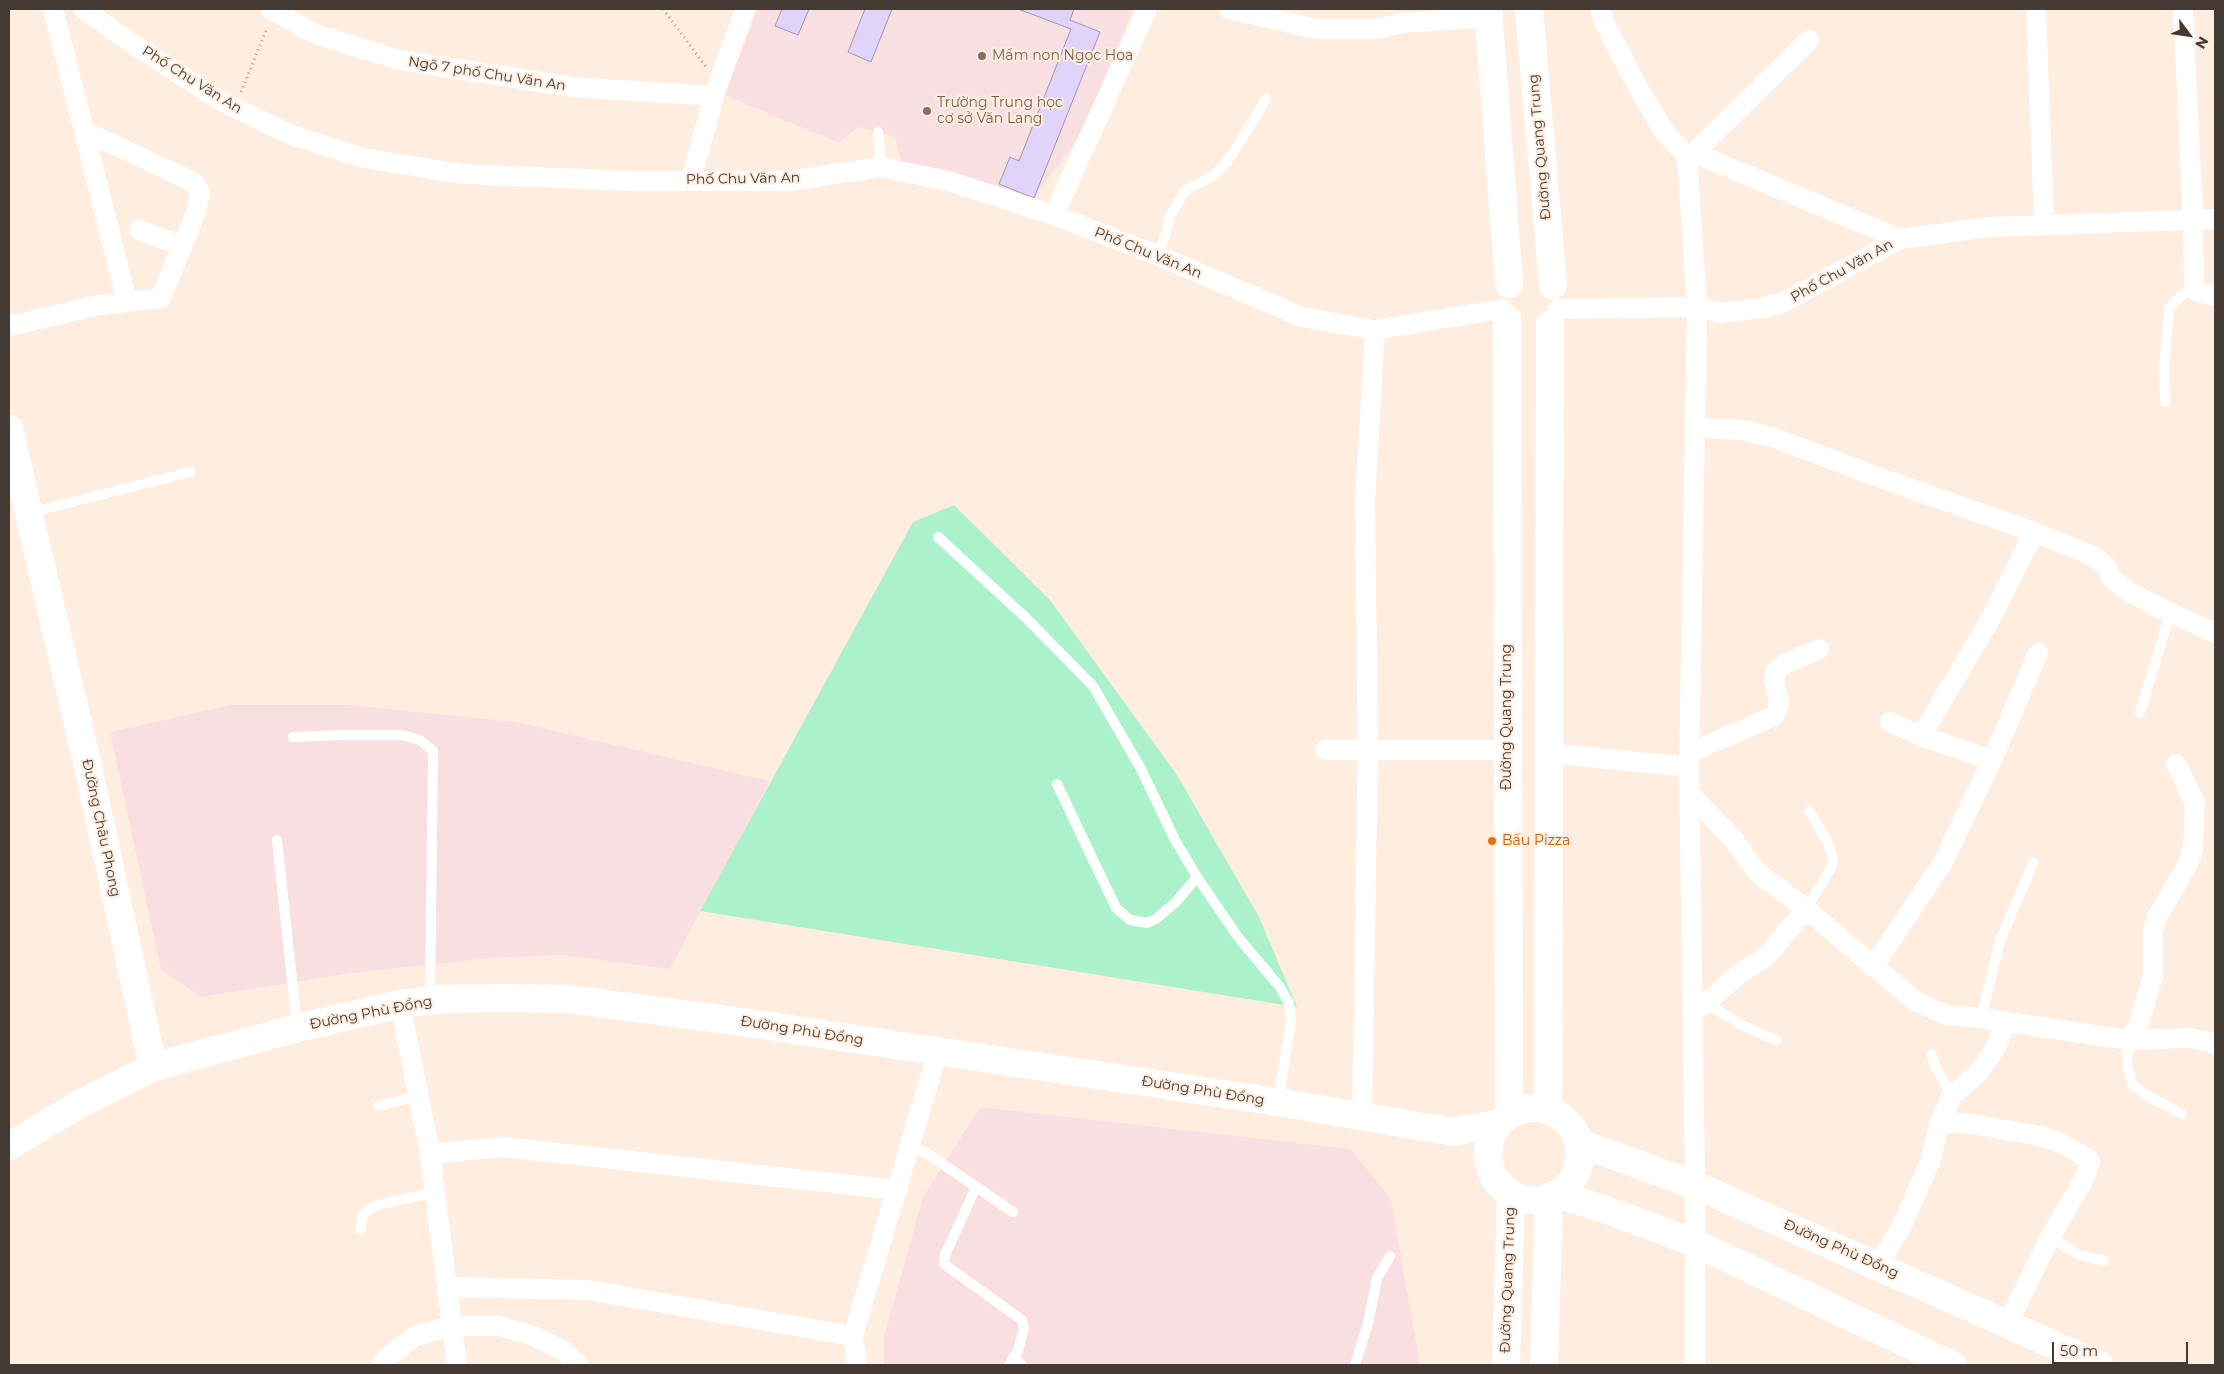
<!DOCTYPE html>
<meta charset="utf-8">
<style>
body{margin:0}
#map{position:relative;width:2224px;height:1374px;overflow:hidden;background:#ffeddf;font-family:Montserrat,sans-serif}
canvas{display:block}
.frame{position:absolute;inset:0;border:10px solid #433a34;pointer-events:none}
.north{position:absolute;left:2164px;top:10px;width:50px;height:50px;-webkit-text-stroke:4px #ffeddf;paint-order:stroke;rotate:121deg;font-size:14px;font-weight:700;line-height:20px;text-align:center;color:#433a34}
.north::after{content:'';display:block;margin:auto;width:18px;height:22px;background:#433a34;clip-path:polygon(50% 0,100% 100%,50% 72%,0 100%)}
.scale{position:absolute;left:2052px;top:1342px;width:136px;height:22px;box-sizing:border-box;border:2px solid #433a34;border-top:0;padding-left:6px;font-size:15px;line-height:18px;white-space:nowrap;color:#433a34;-webkit-text-stroke:4px #ffeddf;paint-order:stroke}
</style>
<div id="map">
<canvas width="2224" height="1374"></canvas>
<div class="frame"></div>
<div class="north">N</div>
<div class="scale">50 m</div>
</div>
<script>
const c = document.querySelector('canvas').getContext('2d');
c.lineJoin = 'round';
function paint(path, color) { c.fillStyle = color; c.fill(path, 'evenodd'); }
const poly = rows => new Path2D(rows.map(r => 'M' + r).join(''));
function strokePath(path, color, width, dash) { c.strokeStyle = color; c.lineWidth = width; c.lineCap = dash ? 'butt' : 'round'; c.setLineDash(dash || []); c.stroke(path); }
function drawText(font, color, halo, rows, align = 'center') {
  c.font = font + ' Montserrat,sans-serif'; c.lineWidth = 4; c.setLineDash([]); c.textBaseline = 'middle'; c.strokeStyle = halo; c.fillStyle = color; for (const [text, x, y, turn = 0] of rows) {
    c.save(); c.translate(x, y); c.rotate((+turn || 0) * Math.PI / 180); c.textAlign = isNaN(turn) ? turn : align; if (halo) c.strokeText(text, 0, 0); c.fillText(text, 0, 0); c.restore();
  }
}
paint(poly([
 [758,9,1133,9,1082,133,1032,201,902,164,895,137,858,127,839,143,724,95],
 [230,705,350,705,516,722,770,781,670,969,561,955,491,958,352,973,201,997,161,970,110,732],
 [980,1107,1351,1149,1391,1199,1420,1365,884,1365,884,1336,923,1197]
]), '#fadfe2');
paint(poly([
 [954,505,1050,600,1177,775,1259,917,1297,1007,700,911,913,522]
]), '#abf1cb');
const building = poly([
 [782,9,809,9,798,35,775,26,782,9],
 [865,9,892,9,871,62,848,52,865,9],
 [1018,9,1074,9,1070,20,1100,32,1034,198,999,184,1010,157,1019,161,1071,29,1018,9]
]);
paint(building, '#e0d4fb');
strokePath(building, '#9e98ae', 1);
strokePath(poly([
 [663,9,706,67],
 [241,92,267,28]
]), '#ab9d92', 3, [1, 4]);
strokePath(poly([
 [878,132,881,167],
 [1159,256,1171,214,1186,190,1213,176,1230,158,1266,99],
 [2165,402,2164,365,2169,309,2179,297,2194,287],
 [29,513,190,472],
 [938,537,1025,617,1093,686,1141,769,1175,840,1197,877,1238,937,1279,986,1289,1003,1291,1021,1278,1101],
 [2140,713,2170,613],
 [293,737,342,735,402,735,420,740,433,751,430,999],
 [1057,784,1116,908,1130,920,1147,923,1156,919,1176,902,1197,877],
 [277,840,297,1027],
 [1806,909,1831,868,1833,858,1827,841,1809,811],
 [1706,1003,1742,1025,1776,1040],
 [1981,1018,2000,941,2033,863],
 [2128,1040,2127,1066,2133,1085,2148,1096,2181,1114],
 [1932,1055,1935,1067,1952,1095],
 [378,1106,418,1096],
 [910,1148,925,1152,1013,1212],
 [976,1187,945,1255,944,1264,1022,1320,1024,1329,1018,1350,1009,1365],
 [361,1229,362,1216,373,1206,435,1192],
 [2050,1237,2077,1254,2104,1261],
 [1013,1357,1022,1365],
 [1355,1365,1368,1323,1377,1278,1390,1256]
]), '#fff', 10);
strokePath(poly([
 [84,9,115,32,221,101,291,135,364,158,462,174,632,181,789,181,881,167,948,181,1054,215,1159,256,1302,317,1375,330,1502,309],
 [270,9,315,34,400,60,572,87,714,96],
 [1229,9,1316,29,1374,29,1403,23,1489,17],
 [1600,9,1605,24,1636,84,1663,130,1687,156,1697,307,1689,767,1695,1185,1695,1365],
 [2036,9,2044,224],
 [2183,9,2193,220,2194,287,2198,292,2215,296],
 [84,131,127,302],
 [1694,153,1900,239],
 [1687,156,1694,153,1809,40],
 [691,180,714,96,745,9],
 [1054,215,1147,9],
 [139,230,182,246],
 [1558,309,1697,307,1720,313,1762,308,1784,302,1900,239,1989,227,2215,219],
 [9,326,99,305,161,298,196,212,199,199,200,192,196,185,185,178,84,131,53,9],
 [1695,428,1743,430,1775,438,1886,480,2034,532,2093,556,2106,566,2112,578,2129,592,2170,613,2215,633],
 [1890,722,1921,736,1992,760],
 [1921,736,1990,620,2034,532],
 [1325,750,1507,750],
 [1548,753,1689,767],
 [1689,753,1772,717,1776,713,1779,703,1774,680,1776,671,1784,664,1819,649],
 [1689,793,1734,840,1757,872,1806,909,1915,1001,1946,1015,1981,1018,2128,1040,2189,1038,2210,1042,2215,1045],
 [1873,967,1942,864,1992,760,2038,653],
 [400,1004,430,1154,457,1365],
 [1692,1011,1706,1003,1740,973,1766,957,1806,909],
 [2128,1040,2138,1026,2153,977,2153,930,2157,917,2189,862,2193,849,2195,803,2176,764],
 [1362,1117,1368,749,1365,501,1375,330],
 [1940,1122,1973,1124,2040,1136,2061,1143,2087,1158,2090,1162,2085,1177,2050,1237,2008,1323],
 [430,1154,503,1147,897,1190],
 [1878,1266,1902,1225,1930,1162,1940,1122,1952,1095,1976,1075,1994,1051,2006,1023],
 [447,1287,588,1290,853,1336],
 [381,1365,384,1360,415,1336,452,1326,499,1326,534,1336,565,1352,578,1365],
 [857,1365,853,1336,938,1051]
]), '#fff', 20);
strokePath(poly([
 [1488,9,1509,284],
 [1529,9,1553,285],
 [1507,319,1509,1115],
 [9,429,87,762,153,1067,83,1102,9,1146],
 [153,1067,298,1028,400,1004,441,999,504,998,569,999,742,1022,1278,1102,1453,1132,1500,1123],
 '1488 1154a46 46 0 1 1 92 0a46 46 0 1 1-92 0Z',
 [1548,1110,1550,324],
 [1579,1143,1695,1185,2099,1365],
 [1556,1194,1604,1209,1695,1243,1952,1365],
 [1506,1365,1511,1194],
 [1544,1365,1549,1197]
]), '#fff', 28);
for (const [x, y, r, color] of [
 [982,56,5,"#8d6e63"],
 [927,111,5,"#8d6e63"],
 [1492,841,5,"#e8710a"]
]) { const dot = new Path2D(); dot.arc(x, y, r, 0, 2 * Math.PI); c.fillStyle = color; c.fill(dot); strokePath(dot, '#ffeddf', 2); }
drawText('14px', '#785e54', '#ffeddf', [
 ["Mầm non Ngọc Hoa",992,56],
 ["Trường Trung học",937,103],
 ["cơ sở Văn Lang",937,119]
], 'left');
drawText('14px', '#433a34', '#ffeddf', [
 ["Ngõ 7 phố Chu Văn An",487,74,9],
 ["Phố Chu Văn An",192,80,32],
 ["Đường Quang Trung",1540,147,-95],
 ["Phố Chu Văn An",743,179,-1],
 ["Phố Chu Văn An",1148,253,22],
 ["Phố Chu Văn An",1842,271,-29],
 ["Đường Quang Trung",1507,717,-90],
 ["Đường Châu Phong",101,828,78],
 ["Đường Phù Đổng",371,1013,-11],
 ["Đường Phù Đổng",802,1031,9],
 ["Đường Phù Đổng",1203,1091,9],
 ["Đường Phù Đổng",1841,1249,24],
 ["Đường Quang Trung",1508,1280,-88]
]);
drawText('14px', '#c56008', '#ffeddf', [
 ["Bấu Pizza",1502,841]
], 'left');
</script>
